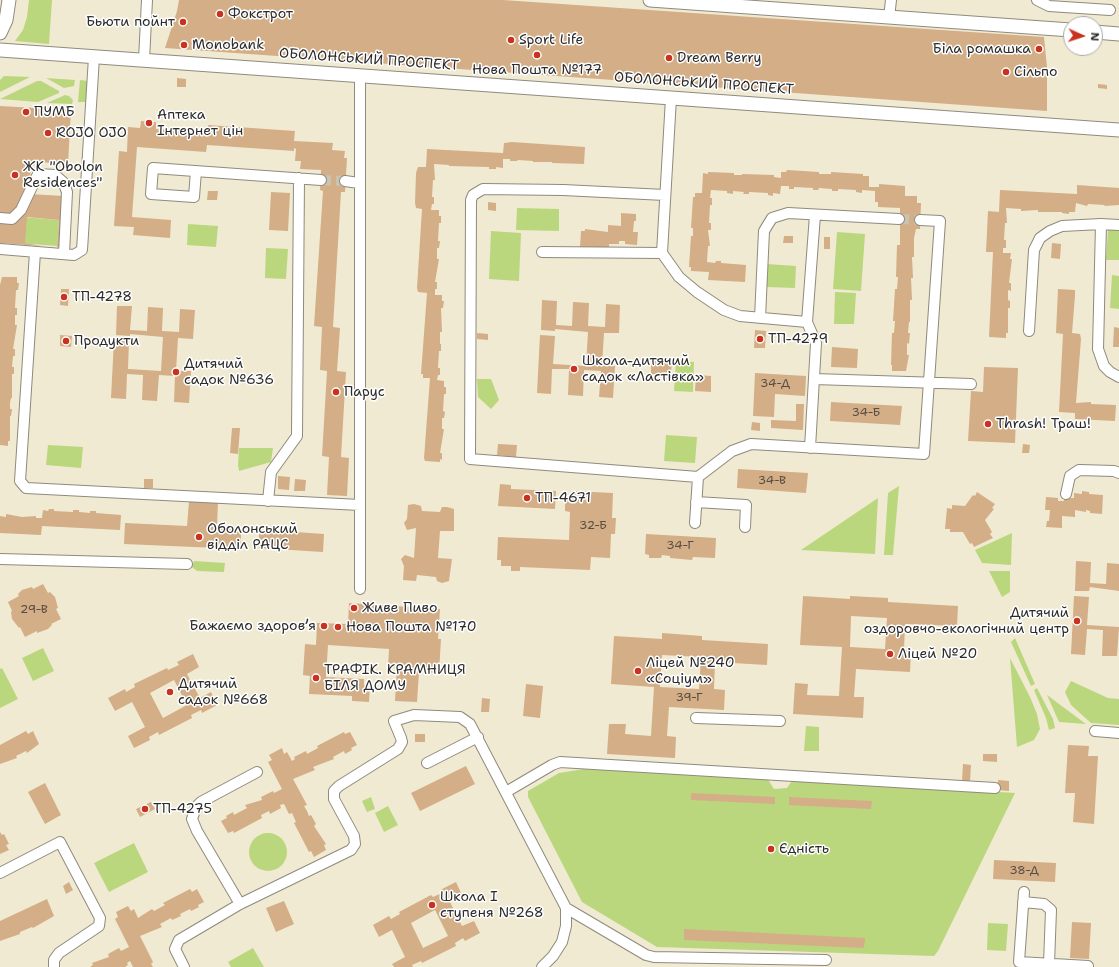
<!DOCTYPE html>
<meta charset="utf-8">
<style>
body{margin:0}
#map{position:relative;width:1119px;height:967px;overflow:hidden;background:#f1ead2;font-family:"Shantell Sans",sans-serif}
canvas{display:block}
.north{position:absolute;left:1063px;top:16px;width:40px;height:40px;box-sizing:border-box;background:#fff;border:1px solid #aaa;border-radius:50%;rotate:93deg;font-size:11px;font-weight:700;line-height:16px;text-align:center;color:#2b2b2b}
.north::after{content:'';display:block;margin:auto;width:14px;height:18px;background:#c8321e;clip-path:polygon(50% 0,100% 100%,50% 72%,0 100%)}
</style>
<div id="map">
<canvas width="1119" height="967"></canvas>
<div class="north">N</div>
</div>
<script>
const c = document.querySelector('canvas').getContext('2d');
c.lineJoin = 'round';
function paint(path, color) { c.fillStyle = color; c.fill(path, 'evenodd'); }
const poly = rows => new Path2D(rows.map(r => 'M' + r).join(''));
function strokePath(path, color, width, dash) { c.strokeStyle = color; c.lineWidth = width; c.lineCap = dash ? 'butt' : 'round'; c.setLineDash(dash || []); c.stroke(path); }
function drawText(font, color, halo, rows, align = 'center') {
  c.font = font + ' "Shantell Sans",sans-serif'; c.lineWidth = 3; c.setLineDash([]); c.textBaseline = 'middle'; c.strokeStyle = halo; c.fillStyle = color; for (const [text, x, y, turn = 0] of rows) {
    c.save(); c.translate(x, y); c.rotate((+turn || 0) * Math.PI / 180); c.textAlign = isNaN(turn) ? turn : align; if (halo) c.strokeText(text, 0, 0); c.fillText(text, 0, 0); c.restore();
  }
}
paint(poly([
 [29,0,52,0,49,44,15,41,23,30,27,17],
 [4,76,30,77,0,92,0,80],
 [46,78,75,80,74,86,64,88],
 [80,80,88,81,87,102,78,102],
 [37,81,41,81,59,91,59,93,38,102,0,99],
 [65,95,69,96,73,100,72,104,47,103],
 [517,208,559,209,559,231,516,230],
 [21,217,59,220,57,246,19,243],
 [188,224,218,226,216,247,187,245],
 [1108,229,1119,229,1119,260,1106,260],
 [491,231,521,233,519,281,489,279],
 [837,232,865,234,861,291,833,289],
 [266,248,288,249,286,279,265,278],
 [767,264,796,266,795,288,766,287],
 [1112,275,1119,276,1119,309,1110,308],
 [835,292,856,293,854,324,834,324],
 [676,361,694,362,693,392,674,391],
 [477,379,491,379,499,400,491,409,478,397],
 [666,435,697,437,695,463,664,461],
 [48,445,83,447,81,468,46,465],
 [239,448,273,448,271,462,239,471,238,465],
 [899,486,893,555,884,555,888,493],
 [878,498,875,554,801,550],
 [1012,533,1011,565,982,563,975,550],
 [194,561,225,563,224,572,197,571,192,567],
 [989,571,1010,571,1010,592,1002,597],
 [1015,638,1035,684,1031,686,1011,642],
 [43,648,54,671,33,681,22,658],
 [1010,658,1030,697,1037,714,1040,729,1034,740,1017,747],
 [2,668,18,699,0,708,0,669],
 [1071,681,1108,698,1119,699,1119,725,1091,723,1071,705,1065,692],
 [1037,688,1053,719,1055,728,1049,730,1046,718,1034,690],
 [1047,695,1086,724,1059,722],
 [806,726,819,727,819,751,804,751],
 [584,769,767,778,774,789,787,788,793,779,1015,793,938,951,934,956,657,947,582,902,528,797,528,791,559,773],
 [371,797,375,809,367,812,362,801],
 [388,806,398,825,384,832,375,813],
 '249 852a19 19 0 1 1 38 0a19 19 0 1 1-38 0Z',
 [134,843,148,872,109,892,94,863],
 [988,923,1008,924,1006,951,987,950],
 [253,948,264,967,231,967,228,962]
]), '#bad77e');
paint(poly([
 [179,0,503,0,1044,37,1047,67,1047,111,165,48,177,11],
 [177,78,186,79,186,87,177,87],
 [1098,84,1107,85,1107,89,1098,88],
 [0,106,71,110,68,164,38,162,31,167,29,194,64,196,60,247,57,247,59,220,27,217,25,243,42,246,0,243],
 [141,121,156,122,156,129,207,133,208,125,295,131,294,141,333,143,332,150,345,151,344,158,347,158,345,192,341,192,333,327,340,328,337,371,346,372,341,457,349,458,347,496,327,495,329,457,322,456,327,371,320,370,322,327,314,326,323,191,320,190,321,170,300,169,301,161,295,161,296,149,294,148,294,151,207,145,206,152,137,147,132,217,171,220,170,238,133,235,134,227,114,226,119,151,127,152,128,127,140,128],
 [512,142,585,147,584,164,552,163,552,162,533,162,533,161,518,160,517,161,510,161,510,159,503,159,503,168,496,167,496,169,489,169,489,167,449,166,449,165,434,164,435,180,433,180,432,197,434,197,434,204,432,204,431,210,439,210,439,216,441,216,441,223,439,223,438,241,440,241,439,248,437,248,437,259,439,259,435,282,437,282,437,289,435,289,435,295,442,295,442,301,444,301,443,308,441,308,442,332,440,332,440,344,441,344,441,351,439,351,438,368,440,368,440,375,438,375,437,380,444,381,444,387,446,387,446,394,444,394,443,411,445,412,444,418,442,418,442,429,444,429,440,453,442,453,442,460,440,459,440,462,425,461,424,458,430,378,423,378,423,374,421,374,427,293,418,292,417,288,422,209,416,208,415,203,416,173,418,167,426,167,427,149,503,153,504,143],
 [787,170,819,172,819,174,831,174,831,172,863,174,863,176,869,176,869,187,879,187,879,184,905,186,905,196,917,196,917,203,921,203,920,229,916,229,914,238,914,257,912,257,913,278,911,278,912,300,910,300,910,322,909,322,908,333,910,333,909,344,907,343,907,355,909,355,906,371,892,371,892,365,891,365,892,333,894,333,895,321,893,321,895,289,897,289,898,277,896,277,897,245,900,245,900,208,878,207,878,202,875,202,875,191,862,190,862,193,856,192,856,190,838,189,838,191,832,191,832,189,819,188,818,190,813,190,813,188,794,187,794,189,789,189,789,186,781,186,780,194,773,193,773,196,768,195,768,193,749,192,749,194,743,194,744,192,733,191,733,194,727,193,727,191,711,190,710,198,712,198,712,205,710,205,709,223,711,223,711,230,708,230,710,246,708,246,707,262,715,263,716,261,721,261,721,263,746,265,745,282,708,280,709,272,691,271,691,267,689,267,691,236,693,236,693,228,691,228,693,197,695,197,695,193,702,193,703,173,708,174,708,172,734,173,734,175,742,175,742,174,774,175,774,177,781,178,781,172,786,172],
 [1077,185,1119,188,1119,205,1104,206,1105,205,1088,204,1087,206,1076,203,1075,212,1069,212,1069,214,1062,213,1062,212,1038,212,1038,210,1021,211,1021,209,1006,208,1007,223,1005,223,1004,240,1006,240,1006,248,1003,248,1003,253,1011,253,1010,259,1012,259,1009,283,1011,283,1011,291,1008,290,1008,300,1010,301,1010,308,1008,308,1008,333,1006,333,1006,338,989,337,993,252,986,252,988,211,999,212,1000,190,1077,194],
 [208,191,218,191,217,200,207,200],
 [271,192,290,193,288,231,269,230],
 [488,202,496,203,496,211,488,210],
 [621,213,636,214,636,221,634,221,633,232,638,232,637,245,625,244,625,241,619,241,619,244,609,244,609,249,580,247,581,231,585,231,585,229,608,232,608,225,621,226],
 [784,236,793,236,793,243,783,243],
 [824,237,830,237,830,249,824,249],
 [1052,243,1061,244,1060,259,1051,258],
 [2,277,17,277,17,283,19,283,18,290,16,290,15,308,17,308,17,315,15,315,15,325,17,325,13,349,15,349,15,356,13,356,12,367,14,367,14,374,12,374,12,398,11,398,10,403,10,409,12,409,11,416,10,416,10,441,8,441,8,446,0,445,0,285],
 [61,289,69,289,68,306,60,305],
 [1058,289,1075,290,1075,296,1072,333,1080,334,1081,339,1076,403,1091,402,1091,404,1116,405,1115,421,1075,419,1075,413,1059,412,1063,334,1056,333],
 [542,300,557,301,556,325,572,326,573,302,589,303,588,326,605,327,606,304,620,305,619,333,604,333,602,365,615,366,613,398,599,397,601,371,584,370,583,396,568,395,569,369,552,369,551,394,537,393,540,335,555,336,553,364,586,366,588,332,555,329,555,331,541,330],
 [117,306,132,306,130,330,147,331,148,307,163,308,162,331,179,332,180,309,195,310,193,339,178,338,176,371,191,371,189,403,174,402,175,376,159,375,157,401,142,400,143,375,127,374,126,399,111,398,114,340,129,341,128,369,161,371,163,337,130,334,130,336,116,335],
 [1114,327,1119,328,1119,347,1113,347],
 [755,330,766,331,765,348,754,348],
 [477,333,488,334,488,340,477,339],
 [60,335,72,336,71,347,60,346],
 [832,347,858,349,857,368,831,367],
 [651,357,672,358,671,375,651,374],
 [984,367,1018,368,1015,443,968,441,971,391,983,392],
 [755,373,806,376,805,396,775,394,774,417,753,416],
 [696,375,711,376,711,392,695,391],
 [831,402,902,406,900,425,830,421],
 [796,404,804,404,803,430,771,428,771,420,796,421],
 [752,422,760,423,760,431,751,430],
 [232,428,240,428,238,454,230,453],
 [498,444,517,445,516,457,497,455],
 [1023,444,1030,445,1029,453,1022,453],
 [738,469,808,473,806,493,737,488],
 [278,476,290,477,289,490,278,489],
 [144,479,153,479,153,488,144,488],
 [295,479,306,480,305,491,294,491],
 [500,484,511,485,511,489,556,491,555,509,498,506],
 [572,491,613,493,612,518,616,518,615,534,611,534,610,558,591,557,590,570,520,567,520,571,511,571,511,566,501,566,501,560,497,560,498,537,569,540,570,512,565,511,565,500,571,500],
 [1082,491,1089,492,1089,494,1103,495,1102,514,1090,513,1090,511,1086,510,1086,512,1075,510,1075,517,1062,516,1062,528,1046,527,1047,521,1049,521,1050,510,1045,510,1046,497,1058,498,1058,501,1064,501,1064,498,1074,498,1074,493,1082,494],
 [977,492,995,504,992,508,994,509,985,520,992,532,990,534,993,538,974,547,972,543,970,544,963,532,950,532,950,529,945,529,947,508,952,509,952,505,965,506,973,495,975,496],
 [189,501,218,502,217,527,241,528,241,549,124,544,125,523,187,526],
 [414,504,421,506,422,511,440,512,442,507,447,507,454,509,454,531,440,531,438,558,452,559,449,581,442,583,437,581,436,577,417,575,416,581,403,580,404,566,401,559,405,555,414,558,416,528,407,530,404,523,407,519,408,505],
 [49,509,54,509,54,511,73,512,73,510,79,510,79,512,90,513,90,511,96,511,96,513,121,515,120,530,42,526,41,535,0,533,0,516,6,517,6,514,22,517,36,516,36,518,42,518,43,510,48,511],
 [266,530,324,534,323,552,259,548,259,531],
 [646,534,716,538,715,558,693,557,692,560,670,558,670,556,662,555,661,558,649,558,649,555,645,554],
 [1076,561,1091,562,1090,583,1106,584,1107,563,1119,564,1119,591,1090,587,1089,591,1075,591],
 [43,584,48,593,50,592,55,597,58,608,56,609,61,619,51,624,52,625,48,629,37,633,37,631,25,637,20,627,19,628,12,619,11,612,12,611,8,602,19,596,18,594,22,590,32,587,33,589],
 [803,596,850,599,850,596,888,598,888,602,958,606,957,626,905,624,904,650,911,651,910,672,856,669,854,697,864,697,863,718,793,714,795,683,808,684,807,695,839,696,842,647,800,645],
 [851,616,887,618,885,649,850,647],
 [1074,596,1089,597,1087,625,1119,627,1117,656,1102,656,1103,630,1087,629,1085,655,1071,654],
 [349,603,440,609,438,639,441,639,439,673,419,672,417,702,395,701,397,668,388,667,389,649,328,645,326,677,364,679,364,685,370,685,369,702,352,701,352,696,309,694,310,676,303,675,305,644,316,645,317,623,348,624],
 [662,633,702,636,702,640,768,644,767,665,715,662,714,689,725,690,724,710,669,707,667,736,676,737,675,758,607,754,609,724,626,724,625,734,651,736,654,687,611,684,614,636,662,639],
 [662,655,701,657,699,689,660,687],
 [193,654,199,667,187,674,200,698,211,692,217,705,202,713,201,710,191,715,192,718,159,735,158,732,149,737,150,740,134,748,128,736,145,727,132,702,115,711,108,698,125,689,126,692,135,687,134,684,167,668,168,670,179,665,177,662],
 [174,680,187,705,163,718,150,693],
 [526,684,543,686,540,718,523,716],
 [482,698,490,699,489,712,481,712],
 [26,731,28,734,33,731,39,744,27,753,26,751,16,756,17,758,0,764,0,745],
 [344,732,345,734,350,732,357,745,351,748,352,750,345,754,344,751,333,757,334,759,313,767,315,770,293,779,307,805,304,806,307,811,309,816,311,815,316,824,314,826,326,844,324,845,326,850,314,857,311,851,309,852,294,823,296,822,292,813,289,814,284,804,280,805,281,808,270,814,269,811,261,815,262,818,234,833,233,831,228,833,221,821,227,818,226,816,233,812,234,815,247,808,245,805,262,800,261,797,273,791,274,793,282,789,268,762,272,760,269,755,282,748,284,754,287,752,292,761,295,759,294,757,306,751,307,754,318,748,317,746],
 [415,734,425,734,425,742,415,742],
 [1068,745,1089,746,1088,756,1098,756,1094,824,1073,822,1075,793,1065,793],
 [983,754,997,754,997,762,983,761],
 [963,764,971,765,970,782,962,781],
 [466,766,475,784,420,811,411,793],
 [998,780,1009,781,1009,791,998,790],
 [45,783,61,815,45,824,28,792],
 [691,793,775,797,775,804,691,800],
 [789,797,872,801,871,809,789,805],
 [151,802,155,809,140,817,136,809],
 [0,832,2,835,4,834,9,844,6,845,9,850,0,854],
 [994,860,1056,863,1055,882,993,879],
 [69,882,73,890,66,894,63,886],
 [456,882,462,895,450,902,462,926,474,921,480,933,465,941,463,938,455,943,456,946,422,963,421,961,412,965,413,967,394,967,392,964,405,957,392,930,379,937,373,925,389,916,391,919,400,914,399,912,431,895,433,897,442,893,440,890],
 [435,910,448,936,423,948,411,923],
 [190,889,192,892,197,889,204,902,198,905,199,907,191,911,190,909,180,914,181,916,172,920,171,918,160,924,162,927,140,936,153,962,151,964,153,967,133,967,130,961,127,963,128,965,125,967,90,967,93,965,92,963,109,957,108,954,119,948,121,951,129,947,115,919,118,917,116,912,128,906,131,911,134,909,138,918,152,909,154,911,165,905,163,903],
 [47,899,54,916,33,928,32,927,20,932,20,934,0,941,0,921],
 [284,901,294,924,276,932,266,908],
 [1072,922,1091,923,1089,959,1070,958],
 [684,929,865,938,864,948,684,940]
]), '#d3ae86');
strokePath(poly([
 [321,180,345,181],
 [899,219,920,220]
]), '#c9c4b1', 10, [10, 5]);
const minor = poly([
 [1037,0,1049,6,1110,10],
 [889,18,891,0],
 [144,60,147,0],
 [671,98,662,253,679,277,697,292,724,310,740,316,807,322,816,343,810,448],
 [196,171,194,197,151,194,153,168,321,180],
 [345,181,359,183],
 [665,195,563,190,483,189,473,195,471,200,470,459,698,477,732,451,751,444,924,454,940,221,920,220],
 [0,218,12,219,21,210,38,174,55,175,63,182,67,192,64,254],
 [1101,224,1098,349,1104,366,1110,372,1119,377],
 [0,249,74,255,82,250,94,57],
 [35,252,20,481,26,488,360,505],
 [542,252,662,253],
 [760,318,764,231,772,218,788,213,899,219],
 [807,322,815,215],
 [1029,331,1034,250,1040,238,1050,231,1062,226,1101,224,1119,225],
 [814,379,971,384],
 [1066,494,1070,476,1079,470,1114,471,1119,473],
 [268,501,271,472,297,436,299,178],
 [696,502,746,505,745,527],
 [695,523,698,477],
 [0,559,187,564],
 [360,589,360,76],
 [696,718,780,721],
 [1095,731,1119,733],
 [427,763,478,737],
 [506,792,552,765,560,762,995,788],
 [0,873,60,842,100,918,99,926,59,953,54,960,54,967],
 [1024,892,1019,962,1088,966],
 [1023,902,1044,904,1051,910,1049,964,1052,967],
 [240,904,197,831,192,819,196,807,201,802,257,772],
 [566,908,646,955,654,957,826,960],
 [184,967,175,949,179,940,240,904,351,850,355,844,354,836,334,799,334,791,339,786,398,749,402,742,401,738,394,721,414,715,460,717,470,724,566,908,566,926,562,942,553,956,542,967]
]);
const major = poly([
 [650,0,1071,30],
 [1095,32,1119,34],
 [0,33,6,20,9,0],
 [0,50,1119,130]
]);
strokePath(minor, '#8e8a7e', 12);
strokePath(major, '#8e8a7e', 15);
strokePath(minor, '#fff', 10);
strokePath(major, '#fff', 13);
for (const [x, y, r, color] of [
 [220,14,4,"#c8321e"],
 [183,22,4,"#c8321e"],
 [511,40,4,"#c8321e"],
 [184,45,4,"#c8321e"],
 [1039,49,4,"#c8321e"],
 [537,55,4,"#c8321e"],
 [669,58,4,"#c8321e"],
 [1006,72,4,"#c8321e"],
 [26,112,4,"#c8321e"],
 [149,123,4,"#c8321e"],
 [48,133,4,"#c8321e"],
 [15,175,4,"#c8321e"],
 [64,297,4,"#c8321e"],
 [760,339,4,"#c8321e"],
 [66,341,4,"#c8321e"],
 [574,369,4,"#c8321e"],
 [176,372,4,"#c8321e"],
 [336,392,4,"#c8321e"],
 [988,424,4,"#c8321e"],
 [527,498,4,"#c8321e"],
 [199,537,4,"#c8321e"],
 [354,608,4,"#c8321e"],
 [1077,621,4,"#c8321e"],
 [324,626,4,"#c8321e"],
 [338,627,4,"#c8321e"],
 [890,654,4,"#c8321e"],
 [638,671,4,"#c8321e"],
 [316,678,4,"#c8321e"],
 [170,692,4,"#c8321e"],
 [145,809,4,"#c8321e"],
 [771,849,4,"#c8321e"],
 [432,905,4,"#c8321e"]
]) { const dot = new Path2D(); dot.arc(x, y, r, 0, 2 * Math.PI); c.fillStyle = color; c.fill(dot); strokePath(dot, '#fff', 1.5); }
drawText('12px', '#554c42', null, [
 ["34-Д",775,384],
 ["34-Б",866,413],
 ["34-В",772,481],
 ["32-Б",593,526],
 ["34-Г",680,546],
 ["29-В",34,610],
 ["39-Г",689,698],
 ["38-Д",1024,871]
]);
drawText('14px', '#2b2b2b', '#fff', [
 ["Фокстрот",228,14],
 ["Бьюти пойнт",175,22,"right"],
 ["Sport Life",519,40],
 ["Monobank",192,45],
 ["Біла ромашка",1031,49,"right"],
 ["Dream Berry",677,58],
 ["Нова Пошта №177",537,70,"center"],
 ["Сільпо",1014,72],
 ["ПУМБ",34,112],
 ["Аптека",157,115],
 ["Інтернет цін",157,131],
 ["ROJO OJO",56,133],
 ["ЖК \"Obolon",23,167],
 ["Residences\"",23,183],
 ["ТП-4278",72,297],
 ["ТП-4279",768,339],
 ["Продукти",74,341],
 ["Школа-дитячий",582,361],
 ["садок «Ластівка»",582,377],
 ["Дитячий",184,364],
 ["садок №636",184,380],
 ["Парус",344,392],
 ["Thrash! Траш!",996,424],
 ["ТП-4671",535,498],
 ["Оболонський",207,529],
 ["відділ РАЦС",207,545],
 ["Живе Пиво",362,608],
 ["Дитячий",1069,613,"right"],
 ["оздоровчо-екологічний центр",1069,629,"right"],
 ["Бажаємо здоровʼя",316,626,"right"],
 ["Нова Пошта №170",346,627],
 ["Ліцей №20",898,654],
 ["Ліцей №240",646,663],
 ["«Соціум»",646,679],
 ["ТРАФІК. КРАМНИЦЯ",324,670],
 ["БІЛЯ ДОМУ",324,686],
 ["Дитячий",178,684],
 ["садок №668",178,700],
 ["ТП-4275",153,809],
 ["Єдність",779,849],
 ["Школа І",440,897],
 ["ступеня №268",440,913]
], 'left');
drawText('14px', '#2b2b2b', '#fff', [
 ["ОБОЛОНСЬКИЙ ПРОСПЕКТ",369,60,4],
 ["ОБОЛОНСЬКИЙ ПРОСПЕКТ",704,84,4]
]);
</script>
